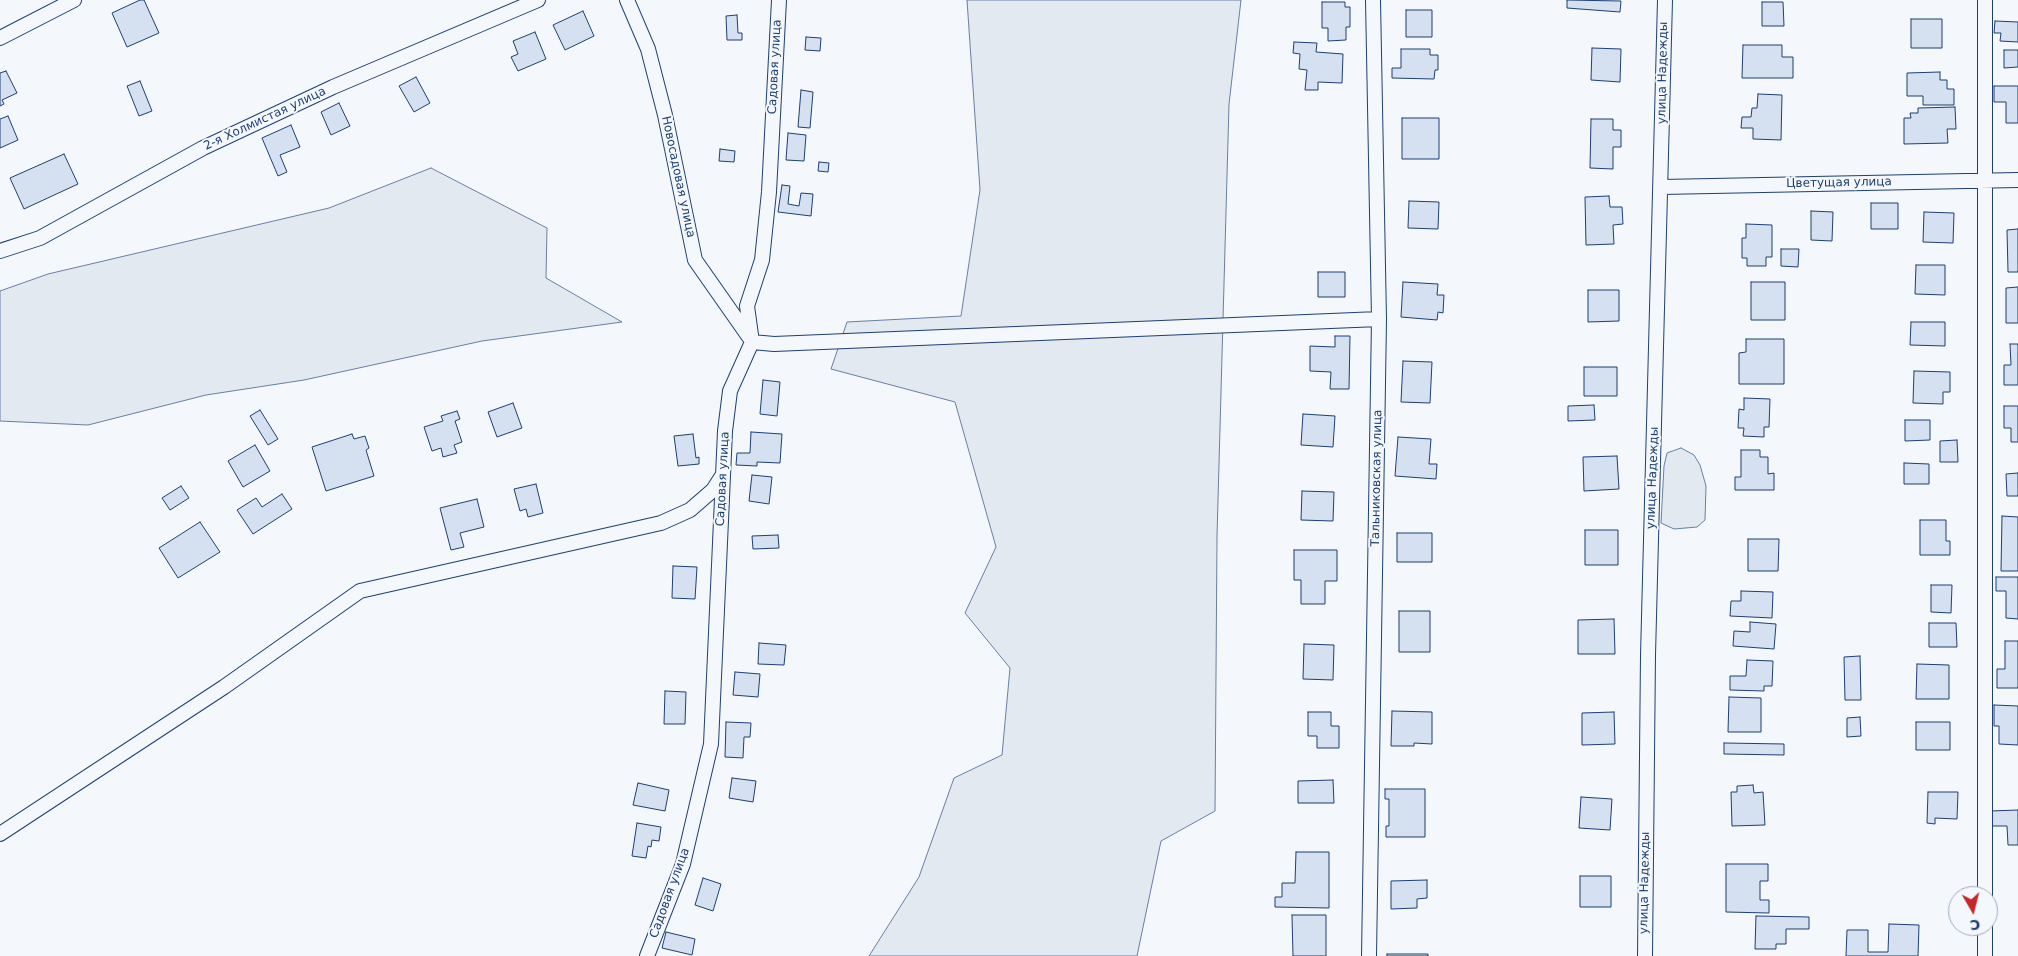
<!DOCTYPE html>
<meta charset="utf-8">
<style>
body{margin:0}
#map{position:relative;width:2018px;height:956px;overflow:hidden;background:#f4f7fb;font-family:"DejaVu Sans",sans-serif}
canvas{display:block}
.north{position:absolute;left:1948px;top:886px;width:50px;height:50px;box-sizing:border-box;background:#f4f7fb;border:1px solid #9eadc5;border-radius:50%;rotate:172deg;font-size:14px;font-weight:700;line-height:20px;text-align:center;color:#1d3f73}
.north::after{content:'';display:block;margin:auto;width:18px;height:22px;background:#c62828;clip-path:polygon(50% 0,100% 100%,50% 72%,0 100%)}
</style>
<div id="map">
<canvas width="2018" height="956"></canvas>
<div class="north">С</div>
</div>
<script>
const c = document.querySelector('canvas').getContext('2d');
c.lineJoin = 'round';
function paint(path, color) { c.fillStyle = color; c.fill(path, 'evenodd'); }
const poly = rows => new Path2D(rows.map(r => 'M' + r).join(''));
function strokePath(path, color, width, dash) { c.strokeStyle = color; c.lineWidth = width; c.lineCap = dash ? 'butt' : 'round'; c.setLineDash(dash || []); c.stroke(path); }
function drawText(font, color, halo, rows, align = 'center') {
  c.font = font + ' "DejaVu Sans",sans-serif'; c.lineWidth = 4; c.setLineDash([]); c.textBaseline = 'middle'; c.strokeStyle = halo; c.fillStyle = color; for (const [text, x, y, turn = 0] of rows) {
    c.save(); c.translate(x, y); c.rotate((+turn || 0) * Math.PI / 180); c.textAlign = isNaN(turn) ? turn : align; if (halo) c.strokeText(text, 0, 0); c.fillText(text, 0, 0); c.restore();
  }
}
const green = poly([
 [967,0,1241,0,1229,104,1217,536,1215,811,1161,841,1137,956,869,956,919,877,954,778,1002,755,1010,668,965,613,996,547,955,402,831,369,847,322,961,316,980,190,967,0],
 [431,168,547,228,546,278,622,322,482,341,304,380,206,395,88,425,0,421,0,291,48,274,329,208,431,168],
 [1681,448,1694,455,1700,465,1706,486,1705,520,1697,527,1674,529,1661,523,1664,466,1667,453,1681,448]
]);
paint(green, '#e3e9f0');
strokePath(green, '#687fa3', 1);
const building = poly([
 [140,0,144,0,159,33,127,47,112,13,140,0],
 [1567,0,1621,1,1620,12,1567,8,1567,0],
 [1322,2,1345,2,1345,7,1350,7,1350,27,1346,27,1346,40,1328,41,1328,28,1322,28,1322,2],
 [1762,2,1783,2,1784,26,1762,26,1762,2],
 [1406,10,1432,10,1432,37,1406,37,1406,10],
 [583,11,594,36,565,50,553,25,583,11],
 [737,15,738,33,742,33,742,40,727,40,726,16,737,15],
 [1911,19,1942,19,1942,48,1911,48,1911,19],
 [1995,21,2018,22,2018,42,2000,41,2001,33,1994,33,1995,21],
 [535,32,546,59,518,71,511,57,518,54,513,41,535,32],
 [806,37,821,38,820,51,805,50,806,37],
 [1294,42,1317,43,1316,52,1343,54,1342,83,1318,82,1318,90,1305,90,1307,70,1299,69,1300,54,1293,53,1294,42],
 [1743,45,1782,45,1782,57,1793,57,1793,78,1742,78,1743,45],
 [1592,48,1621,49,1620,82,1591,80,1592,48],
 [1401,49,1430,49,1430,55,1438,55,1438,70,1435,70,1434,79,1392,78,1392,68,1401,68,1401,49],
 [2004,50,2018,50,2018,67,2004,68,2004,50],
 [6,71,17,93,2,100,4,104,0,106,0,73,6,71],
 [1940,72,1940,80,1947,80,1947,89,1954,89,1954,105,1923,105,1923,96,1907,96,1907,73,1940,72],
 [416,77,430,103,414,112,399,86,416,77],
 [140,81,152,111,139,116,127,86,140,81],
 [1994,86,2018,86,2018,123,2006,123,2006,102,1994,102,1994,86],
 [801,90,813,92,810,128,798,127,801,90],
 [1758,94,1782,95,1781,140,1753,139,1753,128,1741,128,1742,117,1751,117,1752,108,1757,108,1758,94],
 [339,103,350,126,331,135,321,112,339,103],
 [1955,107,1956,129,1947,129,1948,143,1904,144,1904,118,1911,118,1910,113,1918,113,1918,108,1955,107],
 [8,116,18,140,0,148,0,119,8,116],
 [1402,118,1439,118,1439,159,1402,159,1402,118],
 [1591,119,1613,119,1613,130,1621,130,1621,147,1613,147,1613,169,1590,168,1591,119],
 [291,125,300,147,280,155,287,172,278,176,262,138,291,125],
 [788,133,806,135,804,161,786,160,788,133],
 [720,149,735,151,734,162,719,161,720,149],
 [64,154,78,184,24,209,10,178,64,154],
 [819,162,829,163,828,172,818,171,819,162],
 [782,185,790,186,788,204,799,206,801,193,813,194,811,216,778,212,782,185],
 [1609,196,1610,207,1622,207,1623,224,1613,225,1614,244,1586,245,1585,197,1609,196],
 [1409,201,1439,202,1438,229,1408,228,1409,201],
 [1871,203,1898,203,1898,229,1871,229,1871,203],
 [1811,211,1833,212,1832,241,1811,240,1811,211],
 [1924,212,1954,213,1953,243,1923,242,1924,212],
 [1746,224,1772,225,1772,257,1766,257,1766,266,1747,266,1747,258,1742,258,1742,238,1746,238,1746,224],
 [2018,229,2018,272,2008,272,2007,230,2018,229],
 [1781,249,1799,249,1798,267,1781,266,1781,249],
 [1916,265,1945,265,1945,295,1915,294,1916,265],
 [1318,272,1345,272,1345,297,1318,297,1318,272],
 [1403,282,1438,284,1437,295,1444,295,1443,313,1438,312,1437,320,1401,317,1403,282],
 [1751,282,1785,282,1785,320,1751,320,1751,282],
 [2018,287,2018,323,2006,323,2006,288,2018,287],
 [1588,290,1619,290,1619,321,1588,322,1588,290],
 [1911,322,1945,322,1945,346,1910,345,1911,322],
 [1335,336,1350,336,1349,389,1330,389,1331,372,1310,371,1310,346,1335,347,1335,336],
 [1746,339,1784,339,1784,384,1739,384,1739,353,1746,352,1746,339],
 [2010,344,2018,344,2018,385,2004,385,2004,365,2011,365,2010,344],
 [1403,361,1432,362,1430,403,1401,402,1403,361],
 [1584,367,1617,367,1617,396,1584,396,1584,367],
 [1914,371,1950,372,1950,392,1943,392,1943,404,1913,403,1914,371],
 [763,380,780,382,777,416,760,414,763,380],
 [1744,398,1770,399,1769,427,1764,427,1764,437,1743,436,1744,428,1738,428,1739,409,1744,410,1744,398],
 [513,403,522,428,497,437,488,412,513,403],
 [1594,405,1595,420,1568,421,1568,406,1594,405],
 [2004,406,2018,406,2018,442,2011,442,2011,428,2004,428,2004,406],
 [260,410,278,439,268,445,250,416,260,410],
 [457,411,460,419,455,421,462,442,454,445,457,453,443,457,441,448,432,451,424,427,443,421,441,416,457,411],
 [1303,414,1335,416,1333,447,1301,445,1303,414],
 [1905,420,1930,420,1930,440,1905,441,1905,420],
 [751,432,782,434,780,463,757,462,757,466,736,465,737,453,750,453,751,432],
 [352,434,354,439,365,436,369,448,366,450,374,476,326,491,312,447,352,434],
 [693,434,696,458,699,457,699,464,678,466,674,436,693,434],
 [1398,437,1431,439,1429,464,1437,464,1436,479,1395,476,1398,437],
 [1957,440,1958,462,1940,462,1940,441,1957,440],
 [255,445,270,471,243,487,228,461,255,445],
 [1741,450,1760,450,1760,457,1768,457,1768,474,1774,473,1774,490,1735,490,1735,477,1741,477,1741,450],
 [1617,456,1619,489,1584,491,1583,457,1617,456],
 [1904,463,1929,464,1929,484,1904,484,1904,463],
 [2018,473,2018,496,2007,496,2006,474,2018,473],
 [752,475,772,477,769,504,749,501,752,475],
 [536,484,543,513,528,517,526,509,520,511,514,489,536,484],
 [181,486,189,498,170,510,162,498,181,486],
 [1302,491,1334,492,1333,521,1301,520,1302,491],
 [282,494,292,509,253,534,237,510,256,498,262,507,282,494],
 [477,499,484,527,460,533,464,547,451,550,440,508,477,499],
 [2002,516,2018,517,2018,571,2001,571,2002,516],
 [1920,520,1946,520,1946,541,1950,541,1950,555,1920,555,1920,520],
 [200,522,220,552,178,578,159,548,200,522],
 [1585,530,1618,530,1618,565,1585,565,1585,530],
 [1397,533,1432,533,1432,562,1397,562,1397,533],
 [778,535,779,548,753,549,752,536,778,535],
 [1748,539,1779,539,1778,571,1748,571,1748,539],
 [1294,550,1337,550,1337,581,1325,581,1325,604,1301,604,1301,580,1294,580,1294,550],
 [673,566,697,567,695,599,672,598,673,566],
 [1996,577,2018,577,2018,619,2006,618,2006,591,1996,591,1996,577],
 [1931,585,1952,585,1951,613,1931,612,1931,585],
 [1741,591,1773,592,1772,618,1730,616,1731,601,1741,601,1741,591],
 [1399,611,1430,611,1430,652,1399,652,1399,611],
 [1614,619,1615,654,1578,654,1578,620,1614,619],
 [1750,622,1776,624,1774,649,1733,646,1734,631,1750,632,1750,622],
 [1929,623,1956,623,1957,647,1929,647,1929,623],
 [2005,641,2018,641,2018,688,1997,688,1997,669,2005,669,2005,641],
 [759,643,786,645,784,665,758,664,759,643],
 [1304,644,1334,645,1333,680,1303,679,1304,644],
 [1860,656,1861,700,1845,700,1844,657,1860,656],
 [1747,660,1773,661,1772,686,1764,686,1764,691,1730,690,1730,676,1746,676,1747,660],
 [1917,664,1949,665,1949,699,1916,699,1917,664],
 [735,672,760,674,758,697,733,695,735,672],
 [665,691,686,692,685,724,664,724,665,691],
 [1729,697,1761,698,1761,732,1728,732,1729,697],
 [1994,705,2018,706,2018,745,1999,744,1999,726,1994,726,1994,705],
 [1392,711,1432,712,1432,744,1414,743,1414,746,1391,746,1392,711],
 [1308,712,1331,712,1331,726,1339,726,1339,748,1317,748,1317,736,1308,736,1308,712],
 [1614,712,1615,744,1582,745,1582,713,1614,712],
 [1860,717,1861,736,1847,737,1847,718,1860,717],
 [726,722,751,723,750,737,744,737,743,758,725,757,726,722],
 [1916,722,1950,722,1950,750,1916,750,1916,722],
 [1724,743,1784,744,1784,755,1724,754,1724,743],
 [732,778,756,781,753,802,729,798,732,778],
 [1333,780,1334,803,1298,803,1298,781,1333,780],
 [638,783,669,790,665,811,633,805,638,783],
 [1753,785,1754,793,1763,792,1765,825,1732,826,1731,792,1737,792,1737,786,1753,785],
 [1385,789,1425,789,1425,837,1386,837,1386,826,1389,826,1389,799,1385,799,1385,789],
 [1928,792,1958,792,1957,819,1935,818,1935,824,1927,823,1928,792],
 [1581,797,1612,799,1610,830,1579,828,1581,797],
 [2018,810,2018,845,2008,845,2007,826,1990,826,1990,811,2018,810],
 [637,823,661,827,659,841,652,840,651,847,648,846,646,858,632,856,637,823],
 [1296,852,1329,852,1329,908,1275,907,1275,897,1282,897,1282,883,1295,883,1296,852],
 [1726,864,1768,864,1768,881,1760,881,1760,900,1769,900,1769,913,1726,912,1726,864],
 [1580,876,1611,876,1611,907,1580,907,1580,876],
 [703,878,721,884,713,911,695,905,703,878],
 [1427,880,1427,898,1417,899,1417,908,1391,909,1391,881,1427,880],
 [1292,915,1326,915,1326,956,1293,956,1292,915],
 [1756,916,1809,917,1809,929,1786,929,1786,944,1776,944,1776,949,1755,949,1756,916],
 [1889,924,1919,925,1918,956,1846,956,1847,930,1868,930,1868,952,1888,952,1889,924],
 [666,932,695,939,692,955,662,948,666,932],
 [1387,954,1428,954,1428,956,1387,956,1387,954]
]);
paint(building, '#d5e0f0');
strokePath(building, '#1d3f73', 1);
const minor = poly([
 [627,0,648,49,665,115,695,260,749,337],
 [0,38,74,0],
 [1661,187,2018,180],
 [0,251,40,238,203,148,333,87,538,0],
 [752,342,774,344,1379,319],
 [0,834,224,687,360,591,661,523,690,510,713,490,722,476],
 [1985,896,1985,0],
 [647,956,683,864,711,744,725,431,730,391,752,342,747,306,762,260,769,192,779,0],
 [1369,956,1379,319,1373,0],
 [1645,956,1648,655,1665,0],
 [1985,956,1985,926]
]);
strokePath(minor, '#1d3f73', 16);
strokePath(minor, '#f4f7fb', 14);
drawText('12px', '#1d3f73', '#f4f7fb', [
 ["Садовая улица",775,67,-87],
 ["улица Надежды",1663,73,-89],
 ["2-я Холмистая улица",265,119,-25],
 ["Новосадовая улица",678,177,78],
 ["Цветущая улица",1839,183,-1],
 ["Тальниковская улица",1377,478,-89],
 ["улица Надежды",1653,478,-88],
 ["Садовая улица",723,479,-87],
 ["улица Надежды",1645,883,-89],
 ["Садовая улица",670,893,-70]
]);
</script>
